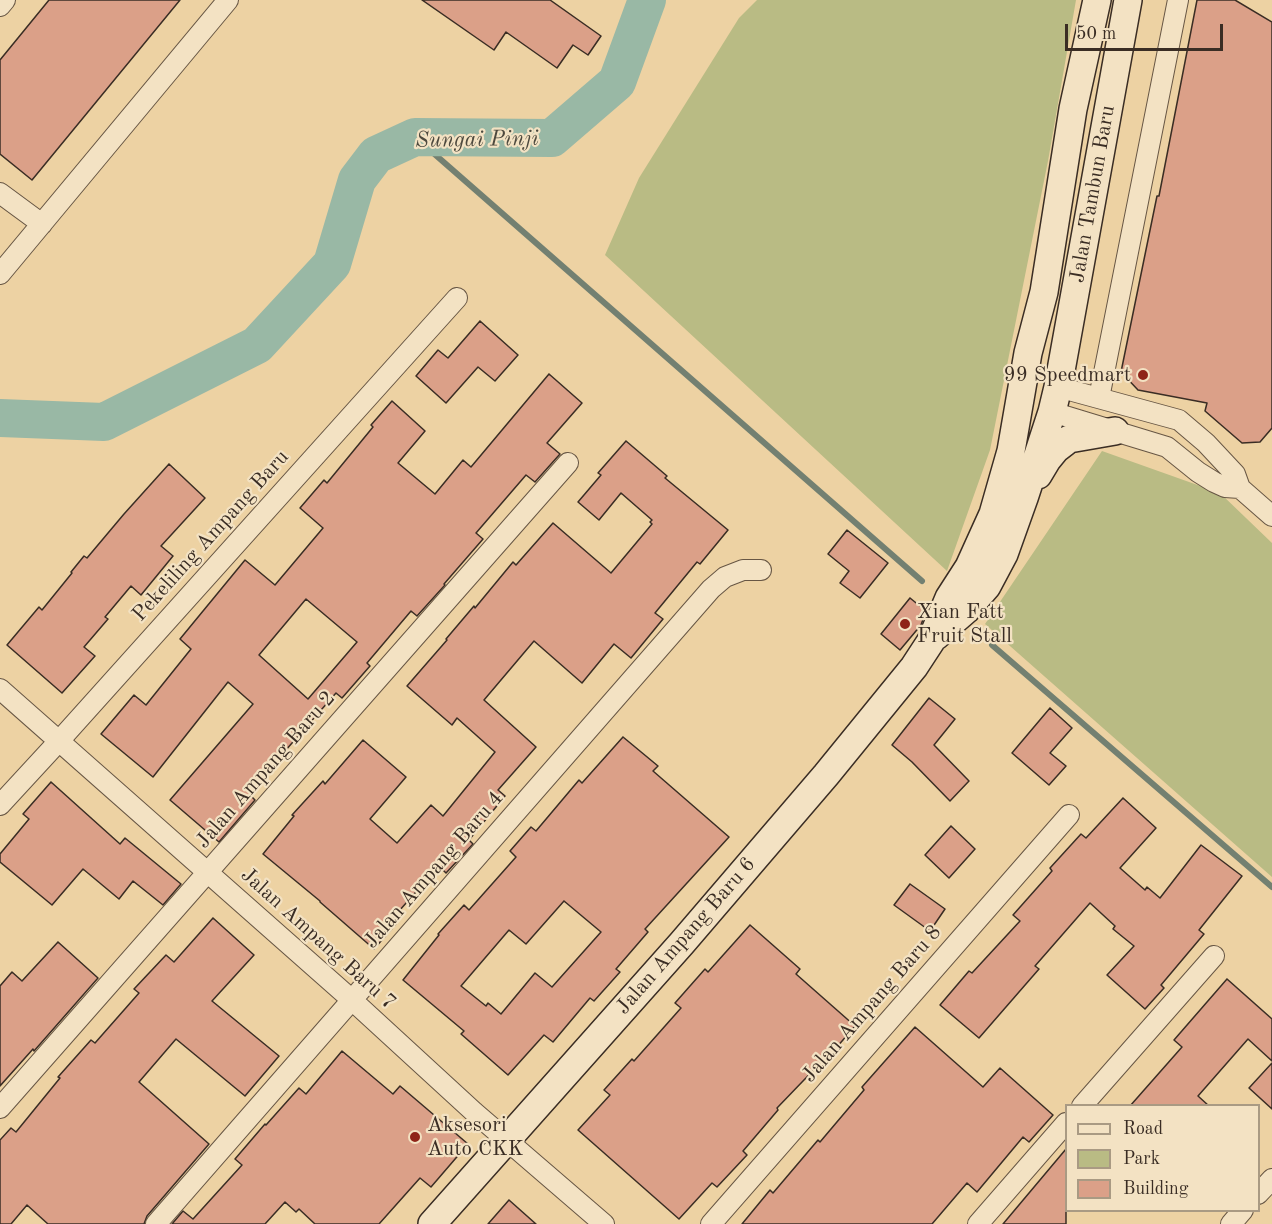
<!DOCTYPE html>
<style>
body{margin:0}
#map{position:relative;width:1272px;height:1224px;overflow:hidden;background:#edd2a3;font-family:"Old Standard TT",serif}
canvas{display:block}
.legend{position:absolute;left:1065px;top:1104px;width:195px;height:108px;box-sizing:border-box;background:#f3e2c3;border:2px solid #a99a83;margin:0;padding:8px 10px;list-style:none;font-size:18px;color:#3a2d24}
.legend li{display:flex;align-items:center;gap:12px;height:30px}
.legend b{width:30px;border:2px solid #a99a83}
.scale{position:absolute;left:1065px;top:24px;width:158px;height:27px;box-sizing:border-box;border:3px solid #3a2d24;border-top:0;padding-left:8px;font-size:18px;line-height:21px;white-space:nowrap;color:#3a2d24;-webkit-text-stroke:4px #f3e2c3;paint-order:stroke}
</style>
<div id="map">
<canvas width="1272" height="1224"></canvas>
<ul class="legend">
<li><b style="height:8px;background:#f3e2c3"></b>Road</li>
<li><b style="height:16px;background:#b9bb84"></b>Park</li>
<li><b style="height:16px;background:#dba088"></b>Building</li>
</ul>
<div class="scale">50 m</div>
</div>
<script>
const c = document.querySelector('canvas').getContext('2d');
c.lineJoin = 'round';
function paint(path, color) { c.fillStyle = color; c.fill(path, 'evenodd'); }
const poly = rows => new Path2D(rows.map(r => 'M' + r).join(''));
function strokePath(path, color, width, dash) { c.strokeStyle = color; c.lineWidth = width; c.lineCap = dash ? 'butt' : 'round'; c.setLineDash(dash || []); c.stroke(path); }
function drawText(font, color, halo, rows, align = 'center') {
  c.font = font + ' "Old Standard TT",serif'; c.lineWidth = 4.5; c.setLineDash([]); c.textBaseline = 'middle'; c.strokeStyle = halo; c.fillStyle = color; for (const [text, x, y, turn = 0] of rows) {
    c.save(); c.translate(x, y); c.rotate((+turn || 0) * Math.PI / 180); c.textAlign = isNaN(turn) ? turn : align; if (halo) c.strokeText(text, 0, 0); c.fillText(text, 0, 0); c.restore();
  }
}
paint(poly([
 [757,0,1076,0,1048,161,990,450,947,571,605,255,639,178,739,18],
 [1102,451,1220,493,1272,543,1272,877,985,624]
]), '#b9bb84');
strokePath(poly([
 [415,137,922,581],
 [992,645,1272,887]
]), '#738071', 6);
strokePath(poly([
 [0,418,104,422,257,345,332,264,357,180,376,155,415,137,552,138,617,82,647,0]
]), '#99b8a5', 38);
const building = poly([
 [49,0,180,0,32,180,0,154,0,60,49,0],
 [422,0,550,0,601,36,588,55,573,45,557,68,506,32,494,50,422,0],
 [1197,0,1235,0,1272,22,1272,428,1260,442,1242,443,1205,411,1207,403,1138,390,1121,372,1157,196,1159,196,1197,0],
 [480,321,518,355,495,381,478,367,446,403,416,376,438,350,448,358,480,321],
 [549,374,582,403,547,443,560,454,535,482,526,475,476,533,483,539,444,584,445,585,417,616,411,611,367,663,370,666,342,698,336,693,285,751,287,752,250,795,255,800,219,842,170,800,253,704,228,682,153,777,101,734,134,695,146,705,191,649,180,639,245,560,275,585,323,528,300,508,324,480,327,483,373,427,371,425,392,401,425,431,398,463,435,494,463,460,471,467,549,374],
 [306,599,357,642,308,699,259,655,306,599],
 [626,441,667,476,665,478,728,530,700,564,697,562,655,613,663,619,631,658,614,644,582,683,534,641,484,700,536,747,498,790,505,796,469,840,473,844,446,873,439,866,391,920,396,924,374,949,320,902,320,901,263,854,294,816,292,815,323,781,325,784,363,740,406,777,370,819,397,843,431,805,443,816,495,752,457,718,452,725,407,686,447,640,446,639,474,606,475,608,513,562,516,565,553,523,611,573,652,524,650,522,652,520,621,493,599,520,578,502,601,475,598,473,626,441],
 [169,464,205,498,161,546,173,556,141,595,131,586,105,617,108,619,84,647,95,656,62,693,7,645,39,607,42,610,72,573,71,572,84,556,87,558,124,514,169,464],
 [847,530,888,563,860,598,840,583,849,571,828,554,847,530],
 [910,598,926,611,921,625,900,650,881,634,910,598],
 [929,698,955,719,934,745,969,781,950,801,912,762,892,745,929,698],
 [1050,708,1072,728,1050,753,1066,766,1049,785,1012,753,1050,708],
 [623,737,658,766,653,771,729,837,645,929,648,932,616,969,620,972,594,1001,590,998,553,1042,544,1035,508,1075,461,1034,464,1031,403,980,439,935,438,934,464,905,469,910,516,857,510,851,531,827,536,831,579,780,582,783,623,737],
 [564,901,601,932,552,987,535,973,501,1014,488,1003,486,1006,461,986,509,930,526,944,564,901],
 [51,782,120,844,125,838,181,884,163,905,133,881,119,899,83,869,52,905,0,862,0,854,29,819,23,814,51,782],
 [1123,798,1156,828,1120,868,1145,890,1147,887,1160,898,1201,845,1242,876,1199,930,1204,934,1161,985,1164,988,1145,1009,1107,975,1134,946,1113,929,1115,926,1090,903,1035,966,1039,969,979,1038,940,1005,969,971,972,973,1020,921,1013,915,1052,871,1050,868,1081,834,1086,838,1123,798],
 [951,826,975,849,949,878,925,855,951,826],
 [910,884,945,909,930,931,894,905,910,884],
 [213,918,254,955,212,1001,279,1056,245,1096,176,1039,139,1082,209,1144,147,1216,144,1224,48,1224,27,1205,11,1224,0,1224,0,1140,11,1128,16,1132,60,1078,58,1077,91,1040,95,1043,139,993,134,989,166,955,174,962,213,918],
 [750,925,800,969,796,974,855,1026,830,1055,829,1054,777,1108,778,1110,743,1151,747,1155,717,1187,712,1183,679,1219,578,1130,610,1095,604,1090,632,1059,634,1061,681,1008,675,1003,705,969,708,972,750,925],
 [58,942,98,978,34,1051,33,1049,0,1086,0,986,12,972,22,981,58,942],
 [1227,979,1272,1019,1272,1061,1248,1039,1198,1096,1209,1106,1130,1106,1182,1047,1174,1040,1227,979],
 [915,1027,983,1087,1000,1068,1053,1115,1029,1142,1023,1137,977,1192,967,1183,932,1224,742,1224,770,1190,773,1193,818,1140,820,1142,864,1090,862,1087,915,1027],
 [342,1051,393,1094,400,1086,468,1144,431,1187,420,1178,379,1224,315,1224,299,1209,296,1212,285,1202,265,1224,172,1224,183,1211,193,1219,242,1165,235,1159,265,1124,266,1125,299,1088,306,1094,342,1051],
 [1272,1063,1272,1109,1249,1088,1272,1063],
 [1066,1149,1066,1224,1003,1224,1066,1149],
 [509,1200,536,1224,488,1224,509,1200]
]);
paint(building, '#dba088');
strokePath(building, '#3a2d24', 1.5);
const street = poly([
 [0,6,5,0],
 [0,193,42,224],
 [0,274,228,0],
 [1058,387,1179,420,1206,443,1235,474,1240,488,1272,516],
 [1099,398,1178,0],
 [1052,412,1167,447,1198,472,1214,482,1225,487,1240,488],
 [0,689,352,1000,474,1112,604,1224],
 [0,805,59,741,457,298],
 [1082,1106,1214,956],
 [0,1108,568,463],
 [1258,1194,1272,1179],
 [156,1224,711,589,725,577,743,570,761,570],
 [711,1224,1069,815],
 [978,1224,1066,1123],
 [1231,1224,1243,1210]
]);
const secondary = poly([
 [1038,475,1047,460,1056,449,1069,439,1115,431],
 [936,636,966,610,987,586,1004,554,1024,498,1052,412,1058,387,1128,0],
 [432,1224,682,943,826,775,914,667,931,641,949,598,969,567,993,514,1011,451,1028,353,1044,292,1073,109,1097,0]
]);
strokePath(street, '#675644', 22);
strokePath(secondary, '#3a2d24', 30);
strokePath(street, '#f3e2c3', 20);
strokePath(secondary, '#f3e2c3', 27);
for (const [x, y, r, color] of [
 [1143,375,6,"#8f2418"],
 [905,624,6,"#8f2418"],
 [415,1137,6,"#8f2418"]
]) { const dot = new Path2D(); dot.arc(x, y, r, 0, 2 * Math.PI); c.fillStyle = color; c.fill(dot); strokePath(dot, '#f3e2c3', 2); }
drawText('21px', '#3a2d24', '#f3e2c3', [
 ["Jalan Tambun Baru",1093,194,-80],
 ["Pekeliling Ampang Baru",211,536,-48],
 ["Jalan Ampang Baru 2",266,770,-49],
 ["Jalan Ampang Baru 4",434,870,-49],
 ["Jalan Ampang Baru 6",686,936,-49],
 ["Jalan Ampang Baru 7",318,939,42],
 ["Jalan Ampang Baru 8",872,1004,-49]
]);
drawText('21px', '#3a2d24', '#f3e2c3', [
 ["99 Speedmart",1131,375,"right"],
 ["Xian Fatt",917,612],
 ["Fruit Stall",917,636],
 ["Aksesori",427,1125],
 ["Auto CKK",427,1149]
], 'left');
drawText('italic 22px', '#4d493e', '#f3e2c3', [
 ["Sungai Pinji",477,140,-1]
]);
</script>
